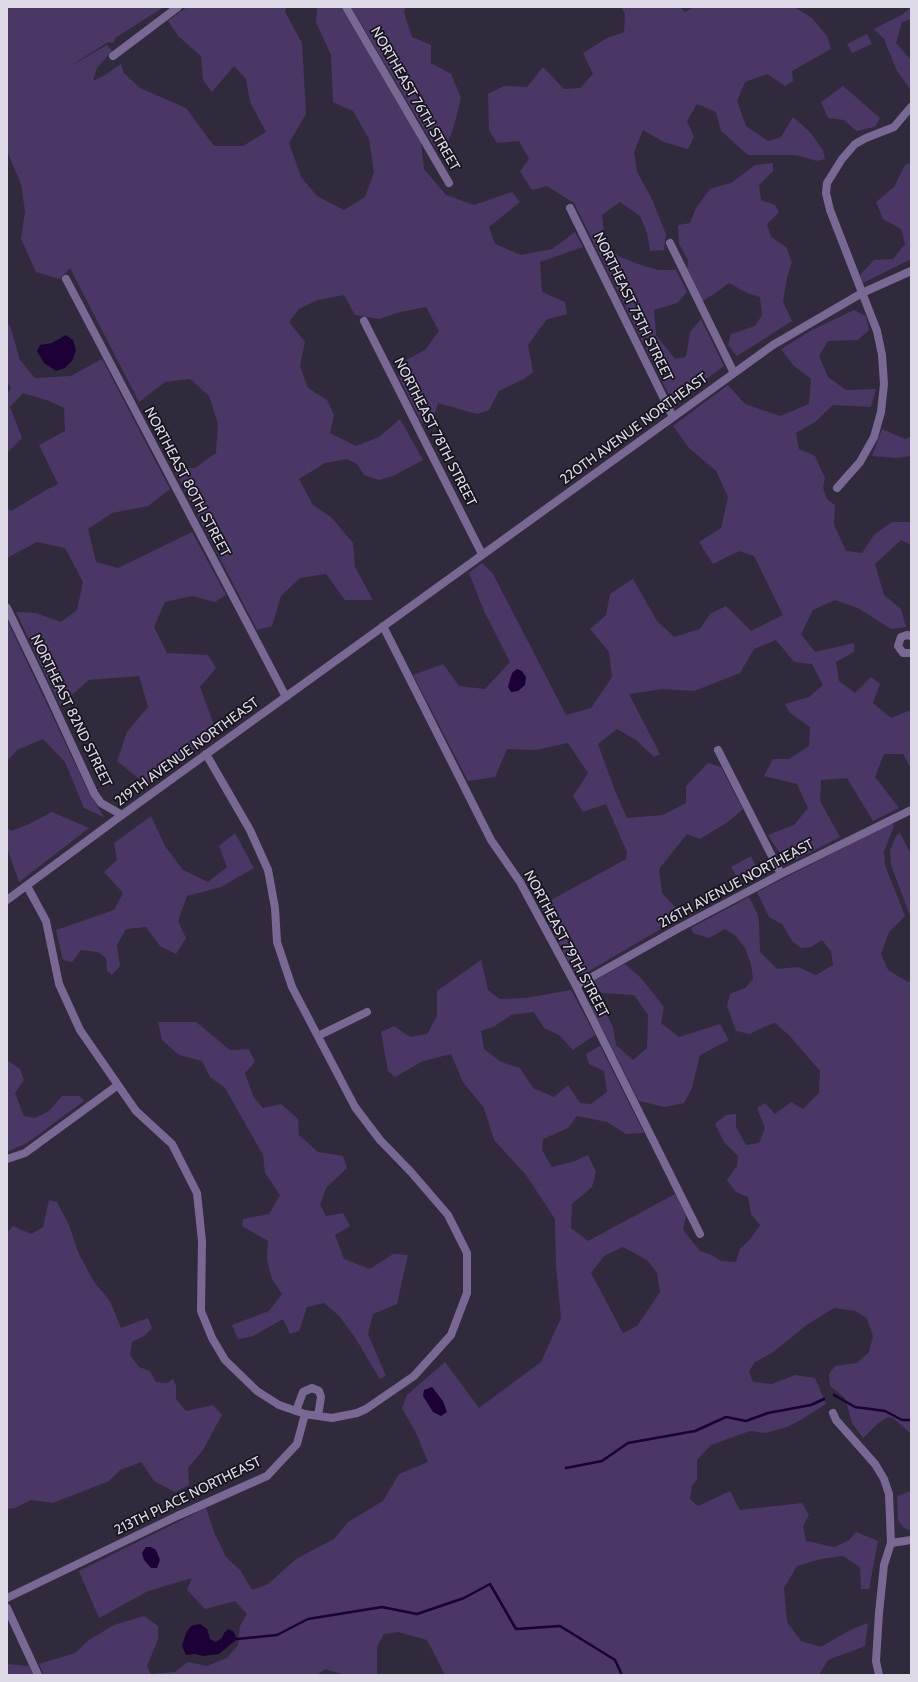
<!DOCTYPE html>
<style>
body{margin:0}
#map{position:relative;width:918px;height:1682px;overflow:hidden;background:#312a3d;font-family:Cabin,sans-serif}
canvas{display:block}
.frame{position:absolute;inset:0;border:8px solid #ddd9e5;pointer-events:none}
</style>
<div id="map">
<canvas width="918" height="1682"></canvas>
<div class="frame"></div>
</div>
<script>
const c = document.querySelector('canvas').getContext('2d');
c.lineJoin = 'round';
function paint(path, color) { c.fillStyle = color; c.fill(path, 'evenodd'); }
const poly = rows => new Path2D(rows.map(r => 'M' + r).join(''));
function strokePath(path, color, width, dash) { c.strokeStyle = color; c.lineWidth = width; c.lineCap = dash ? 'butt' : 'round'; c.setLineDash(dash || []); c.stroke(path); }
function drawText(font, color, halo, rows, align = 'center') {
  c.font = font + ' Cabin,sans-serif'; c.lineWidth = 3.5; c.setLineDash([]); c.textBaseline = 'middle'; c.strokeStyle = halo; c.fillStyle = color; for (const [text, x, y, turn = 0] of rows) {
    c.save(); c.translate(x, y); c.rotate((+turn || 0) * Math.PI / 180); c.textAlign = isNaN(turn) ? turn : align; if (halo) c.strokeText(text, 0, 0); c.fillText(text, 0, 0); c.restore();
  }
}
paint(poly([
 [7,7,164,7,115,38,114,43,108,42,69,67,107,45,112,51,97,68,93,81,105,75,121,64,124,73,140,88,186,108,214,146,243,146,266,132,250,102,246,79,234,66,212,92,203,80,201,56,179,37,168,21,187,7,286,7,285,12,302,43,306,114,289,143,301,177,317,196,344,210,365,197,374,172,369,139,353,111,333,102,331,55,316,22,317,7,341,7,421,143,424,169,446,195,474,205,512,192,520,202,489,227,495,244,521,255,552,249,575,232,583,247,540,262,542,292,565,302,567,314,547,319,528,345,533,372,524,379,499,391,489,410,477,414,438,403,432,423,422,423,398,375,404,361,425,350,439,331,426,307,400,312,379,319,355,315,344,295,318,300,299,309,289,322,305,342,300,366,308,388,327,400,334,415,330,433,356,446,379,437,400,419,423,460,393,476,379,480,364,475,357,464,347,459,325,463,299,479,313,505,331,517,353,543,355,567,373,600,345,600,326,574,300,578,281,596,272,626,257,630,174,469,195,468,216,453,218,424,209,396,190,379,165,382,139,402,70,268,60,279,36,272,21,239,25,211,21,184,7,151],
 [351,7,406,7,404,12,412,37,431,45,431,63,451,74,461,98,454,126,446,147,436,149],
 [621,7,680,7,685,12,694,7,794,7,812,18,827,36,831,49,792,71,793,81,785,86,767,74,745,82,737,101,746,126,768,141,781,137,793,117,810,132,823,150,825,159,817,161,796,155,748,155,721,131,716,112,697,104,687,121,694,137,688,149,664,142,643,130,634,152,637,172,651,197,666,234,664,250,650,251,647,233,640,216,620,202,602,215,605,240,618,256,641,265,658,270,676,270,687,292,677,303,654,310,656,335,675,359,686,357,690,332,701,319,724,366,673,403,574,203,547,186,532,190,520,171,529,159,519,141,497,143,489,130,488,94,504,86,527,87,543,67,564,89,580,88,593,74,583,53,607,38,624,32,625,14],
 [911,7,911,19,902,22,896,43,911,60,911,90,897,71,884,39,874,29,903,14],
 [867,34,872,44,852,53,847,44],
 [843,86,880,118,875,127,856,131,844,120,828,118,821,102],
 [773,163,773,171,759,185,761,200,775,205,779,212,767,224,771,237,786,247,792,262,787,277,783,302,792,321,737,356,728,345,731,334,755,326,762,315,760,297,747,293,729,283,714,294,702,301,687,270,688,260,679,244,678,225,690,223,696,208,710,189,731,183,755,165],
 [911,163,911,259,863,283,860,275,874,260,893,259,905,244,901,229,883,219,876,202,894,187,905,165],
 [854,310,866,316,869,330,858,340,828,341,819,356,828,377,846,390,876,389,871,407,833,405,815,422,796,433,799,449,815,456,825,478,823,488,827,499,835,505,834,525,846,551,862,553,874,535,892,522,911,522,911,545,901,540,875,564,884,595,901,609,906,627,891,629,858,608,835,600,813,610,801,634,815,652,854,643,854,652,836,662,839,681,855,693,871,677,880,684,873,703,891,718,911,710,911,769,903,754,884,754,875,777,899,808,873,821,847,778,821,780,820,801,840,837,795,860,781,855,768,835,794,825,808,808,797,784,764,776,773,759,789,759,809,746,810,727,790,713,785,704,809,697,823,685,812,664,794,662,776,640,754,649,740,673,694,691,662,689,629,694,660,754,654,757,636,740,617,729,598,744,615,791,627,818,663,815,686,803,686,786,708,763,721,767,743,809,728,822,700,839,687,834,659,869,662,893,683,916,584,974,574,972,540,906,626,859,627,852,606,804,583,812,573,796,588,773,568,743,536,750,507,749,495,777,468,781,413,675,443,664,459,686,485,689,510,662,484,611,469,573,482,563,493,574,566,715,591,708,612,677,609,652,590,629,606,615,610,594,633,579,657,621,674,637,700,629,710,614,726,606,751,631,783,615,754,556,739,551,713,564,699,542,721,528,728,497,716,471,689,448,673,426,728,385,745,404,780,416,809,404,811,379,793,365,781,349,812,330],
 [7,323,10,326,20,360,35,378,71,376,102,359,170,489,148,506,112,513,88,529,96,562,118,568,192,532,226,595,215,602,192,596,165,602,154,627,167,653,208,655,216,668,200,687,217,733,147,785,117,761,127,732,148,707,139,676,89,680,60,705,16,612,36,613,61,622,77,610,83,582,65,548,37,542,7,558,7,508,11,511,48,489,58,484,39,445,65,431,64,408,49,401,23,393,10,407,22,438,7,453,7,394,11,388,7,382],
 [882,429,905,439,911,437,911,456,896,458,872,456],
 [7,620,87,789,104,817,84,808,65,762,43,739,17,750,7,761],
 [52,812,89,828,19,882,7,848,7,828,11,831,29,824],
 [151,816,165,846,183,870,208,882,227,867,219,846,235,833,254,868,221,887,187,896,178,921,186,938,176,954,160,946,146,927,126,929,117,945,120,966,112,975,107,971,106,958,98,952,81,950,72,962,63,960,56,930,114,910,123,893,104,872,117,860,114,843],
 [892,823,894,826,884,852,885,865,905,916,889,932,881,954,888,970,908,982,911,981,911,1434,893,1418,888,1417,877,1424,863,1438,852,1423,845,1398,830,1386,829,1374,835,1366,857,1363,869,1352,873,1336,867,1318,855,1311,834,1308,808,1324,772,1353,755,1362,749,1371,753,1382,772,1384,795,1375,815,1378,826,1404,799,1421,787,1427,766,1433,750,1431,711,1445,697,1460,697,1479,692,1486,690,1499,698,1506,730,1491,740,1510,802,1503,809,1515,803,1526,806,1541,834,1547,848,1541,856,1532,878,1541,869,1589,861,1589,860,1567,843,1556,821,1559,797,1566,784,1588,787,1622,801,1641,821,1647,850,1630,868,1623,865,1646,828,1660,819,1675,445,1675,427,1640,398,1632,384,1634,377,1647,377,1675,345,1675,325,1669,317,1675,44,1675,39,1664,75,1653,89,1640,114,1625,144,1616,158,1626,158,1639,147,1666,151,1674,175,1672,188,1662,207,1666,227,1658,238,1645,240,1626,247,1614,235,1601,205,1609,187,1590,192,1578,148,1591,99,1618,79,1571,206,1508,214,1532,226,1557,240,1570,252,1590,268,1584,296,1559,334,1539,348,1522,383,1501,399,1474,428,1462,416,1433,402,1408,407,1395,445,1362,479,1408,541,1362,561,1318,556,1266,555,1219,526,1175,494,1140,484,1108,463,1082,451,1054,423,1061,395,1077,388,1071,381,1032,394,1026,410,1037,427,1034,437,1016,437,991,481,960,488,990,500,999,526,998,571,990,595,1035,573,1050,559,1035,544,1028,534,1012,511,1015,495,1026,481,1031,484,1049,501,1062,520,1068,533,1088,554,1097,568,1085,580,1103,591,1104,607,1092,604,1071,589,1064,586,1054,600,1046,644,1133,626,1134,607,1122,577,1116,568,1128,543,1139,542,1150,552,1167,575,1161,588,1155,596,1172,592,1187,572,1204,571,1228,588,1241,675,1194,686,1215,683,1230,700,1251,712,1255,721,1261,736,1262,740,1249,751,1238,760,1225,751,1214,748,1197,736,1192,727,1180,737,1166,738,1156,724,1142,715,1124,726,1115,736,1114,736,1127,746,1145,759,1143,765,1128,757,1108,765,1103,775,1114,791,1102,803,1109,819,1093,820,1071,789,1035,775,1023,764,1027,750,1034,736,1031,727,1006,730,994,745,988,753,979,751,964,745,948,736,936,725,929,709,938,693,933,691,928,749,897,757,913,759,922,760,952,777,969,798,967,816,975,833,965,831,951,822,940,811,947,801,948,792,941,782,924,769,917,757,892],
 [623,1247,647,1260,657,1273,660,1292,637,1326,623,1333,591,1273,604,1256],
 [900,833,911,854,911,918,891,865,890,851,896,836],
 [751,856,756,867,737,877,731,867],
 [625,964,641,978,664,1007,661,1023,679,1037,720,1024,729,1040,700,1055,692,1088,684,1103,665,1107,639,1101,590,1005,605,1011,613,1027,616,1045,633,1060,647,1048,648,1015,634,995,602,993,590,983],
 [158,1022,196,1022,230,1050,249,1049,255,1062,245,1073,253,1096,263,1108,281,1104,298,1119,299,1135,318,1152,343,1156,347,1168,326,1188,320,1205,326,1216,343,1213,350,1226,335,1235,344,1259,370,1269,393,1254,408,1255,397,1304,373,1314,368,1334,386,1376,380,1379,354,1336,339,1316,324,1303,307,1307,299,1331,290,1334,283,1319,253,1336,238,1339,232,1325,269,1311,282,1294,272,1279,267,1260,268,1241,242,1226,243,1219,269,1214,280,1195,265,1173,263,1155,225,1088,210,1077,202,1061,179,1055,162,1040],
 [7,1060,20,1069,24,1080,15,1093,24,1116,35,1118,49,1111,62,1096,79,1096,84,1101,27,1143,7,1152],
 [49,1200,57,1202,69,1225,78,1252,94,1282,110,1301,121,1328,148,1318,152,1328,144,1336,132,1342,130,1355,139,1367,150,1371,156,1382,167,1383,173,1379,176,1386,176,1399,186,1411,213,1405,222,1415,203,1450,188,1468,189,1485,175,1492,154,1481,141,1462,120,1470,109,1481,53,1503,31,1500,15,1508,7,1509,7,1233,13,1226,31,1234,43,1227],
 [911,1491,911,1531,904,1528,898,1520,897,1496],
 [7,1664,29,1666,33,1675,7,1675]
]), '#4a3766');
paint(poly([
 [66,335,73,340,76,350,72,361,65,368,56,371,44,363,37,351,40,345,52,343],
 [517,669,522,671,526,677,525,685,518,691,511,692,508,687,512,673],
 [432,1387,443,1401,447,1412,441,1416,433,1412,423,1396,424,1390],
 [146,1547,151,1547,156,1550,160,1560,157,1568,151,1568,144,1560,142,1553],
 [200,1624,207,1629,210,1639,216,1642,222,1638,224,1633,228,1629,233,1631,237,1639,219,1654,203,1656,195,1654,186,1655,182,1646,186,1633,191,1626]
]), '#1b0135');
strokePath(poly([
 [834,1395,855,1407,885,1411,902,1420,911,1420],
 [566,1468,602,1461,628,1443,695,1431,726,1417,746,1421,768,1413,811,1405,824,1399],
 [237,1639,277,1635,308,1619,382,1607,417,1614,464,1598,490,1584,516,1629,560,1626,615,1660,622,1675]
]), '#1b0135', 2.5);
strokePath(poly([
 [346,7,449,183],
 [113,56,178,7],
 [570,208,673,417],
 [670,243,734,373],
 [66,279,286,697],
 [364,321,482,554],
 [837,488,860,462,874,437,881,412,884,384,882,355,877,331,830,210,826,193,827,183,842,159,855,144,866,138,894,127,911,107],
 [7,608,47,691,94,793,101,803,122,815],
 [383,626,491,840,520,882,573,980,700,1234],
 [911,636,907,635,901,637,898,646,903,653,911,653],
 [718,750,781,874],
 [27,886,46,921,59,984,80,1030,136,1111,172,1144,197,1193,202,1241,201,1311,212,1338,225,1360,257,1391,279,1405,305,1414],
 [7,900,122,815,773,345,862,293,911,271],
 [576,986,679,928,781,874,911,810],
 [318,1036,367,1012],
 [7,1159,25,1153,118,1085],
 [296,1411,303,1392,312,1388,319,1391,321,1397,318,1416],
 [833,1413,836,1420,875,1464,884,1479,889,1494,891,1543,884,1565,879,1613,876,1661,879,1675],
 [891,1543,911,1540],
 [7,1598,177,1516,267,1476,297,1444,305,1414,332,1418,357,1413,366,1409,414,1376,451,1335,467,1293,467,1253,448,1215,411,1172,380,1140,355,1107,292,987,277,942,275,908,268,870,250,830,206,754],
 [7,1608,38,1675]
]), '#796894', 8);
drawText('14px', '#ddd9e5', '#17141d', [
 ["NORTHEAST 76TH STREET",415,99,60],
 ["NORTHEAST 75TH STREET",633,307,64],
 ["220TH AVENUE NORTHEAST",634,429,-36],
 ["NORTHEAST 78TH STREET",435,432,63],
 ["NORTHEAST 80TH STREET",187,482,62],
 ["NORTHEAST 82ND STREET",71,711,64],
 ["219TH AVENUE NORTHEAST",187,752,-36],
 ["216TH AVENUE NORTHEAST",736,884,-28],
 ["NORTHEAST 79TH STREET",566,944,62],
 ["213TH PLACE NORTHEAST",188,1496,-26]
]);
</script>
